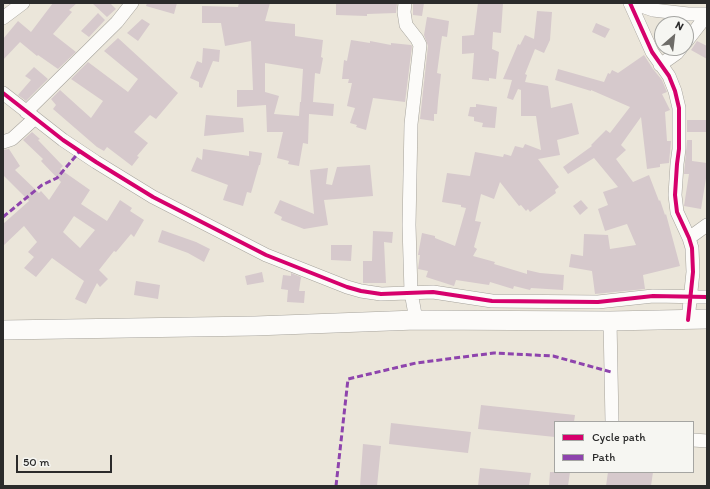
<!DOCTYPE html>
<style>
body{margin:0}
#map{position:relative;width:710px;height:489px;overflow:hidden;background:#ebe6da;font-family:Itim,sans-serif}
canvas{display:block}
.frame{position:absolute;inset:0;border:4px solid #2b2b2b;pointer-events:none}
.legend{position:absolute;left:554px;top:421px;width:140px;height:52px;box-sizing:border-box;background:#f6f6f2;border:1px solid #a5a5a2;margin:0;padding:5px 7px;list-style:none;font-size:12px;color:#2b2b2b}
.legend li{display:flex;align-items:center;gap:8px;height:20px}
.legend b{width:20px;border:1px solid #a5a5a2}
.north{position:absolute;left:654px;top:16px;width:40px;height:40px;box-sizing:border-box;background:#f6f6f2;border:1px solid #a5a5a2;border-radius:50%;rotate:28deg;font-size:11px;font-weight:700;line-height:16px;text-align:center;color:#2b2b2b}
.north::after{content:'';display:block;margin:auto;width:14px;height:18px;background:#6e6c68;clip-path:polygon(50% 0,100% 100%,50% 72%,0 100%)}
.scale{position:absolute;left:16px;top:455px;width:96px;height:18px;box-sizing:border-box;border:2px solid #2b2b2b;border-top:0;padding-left:5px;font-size:12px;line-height:14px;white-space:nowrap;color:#2b2b2b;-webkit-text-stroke:3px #f6f6f2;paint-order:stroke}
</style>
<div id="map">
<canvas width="710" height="489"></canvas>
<div class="frame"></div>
<ul class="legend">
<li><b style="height:5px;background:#d6006c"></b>Cycle path</li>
<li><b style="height:5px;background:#8e44ad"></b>Path</li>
</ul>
<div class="north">N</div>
<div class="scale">50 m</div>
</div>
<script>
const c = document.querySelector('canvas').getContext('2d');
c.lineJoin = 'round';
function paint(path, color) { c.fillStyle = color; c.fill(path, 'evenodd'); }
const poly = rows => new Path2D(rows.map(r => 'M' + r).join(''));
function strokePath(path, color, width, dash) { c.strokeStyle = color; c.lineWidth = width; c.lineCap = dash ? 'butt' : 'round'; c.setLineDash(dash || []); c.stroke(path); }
paint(poly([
 [53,3,77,3,69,10,72,12,53,34,76,52,58,69,38,55,37,56,20,42,3,60,3,39,18,21,31,32],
 [92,3,110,3,116,9,107,17],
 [147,3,177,3,174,14,146,6],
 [239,3,270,3,265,21,295,24,295,36,323,40,321,57,323,58,320,74,315,73,313,102,334,104,333,116,309,114,308,144,303,143,299,166,288,164,289,161,277,158,283,132,267,132,266,105,237,107,237,90,253,90,251,41,225,46,221,23,202,23,202,6,238,7],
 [265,63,303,69,301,102,300,102,299,116,274,114,279,96,265,92],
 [336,3,397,3,396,13,367,14,367,16,336,15],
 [413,3,424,3,422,16,413,15],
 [478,3,503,3,501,33,493,32,492,49,499,52,496,79,489,78,489,81,472,79,474,53,462,54,462,36,474,35],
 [537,11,552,12,550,40,544,53,535,49,525,74,527,75,525,82,548,86,551,108,572,103,579,134,557,140,560,155,538,159,559,187,555,190,556,193,530,212,528,209,526,211,521,205,519,206,500,182,494,199,481,194,475,221,481,222,474,247,477,249,473,256,495,262,494,264,527,274,527,270,540,273,564,275,563,290,531,288,530,290,514,286,513,289,490,282,489,285,456,280,454,286,426,277,428,271,418,269,420,255,418,255,422,233,435,236,435,238,455,246,466,208,461,207,461,205,442,202,447,173,470,176,475,152,503,157,504,154,511,156,515,146,523,148,525,144,541,150,536,116,521,116,521,90,518,89,513,100,507,98,512,80,503,79,518,44,520,45,525,35,534,39],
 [98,13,105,20,89,37,81,31],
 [427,17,449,21,447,37,442,36,437,73,441,74,438,101,437,114,434,114,434,121,420,119,428,46,424,35],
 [142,19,150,24,138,41,127,33],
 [596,23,610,29,605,38,592,32],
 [118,38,178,93,156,119,150,115,134,132,148,143,137,156,139,157,132,166,107,147,104,151,97,147,53,109,56,105,51,99,60,90,91,118,103,101,71,79,88,62,128,92,138,79,104,51],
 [351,40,370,43,370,41,391,45,391,43,411,45,412,46,405,102,373,98,366,130,356,127,357,125,350,123,355,108,347,106,352,83,348,83,349,79,342,79,344,60,347,61],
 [697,41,707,46,707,59,691,50],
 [203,48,220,50,219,62,213,61,202,88,199,87,199,82,190,78,197,61,202,63],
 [644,55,653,69,662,80,667,92,662,94,670,110,665,112,667,141,671,141,669,163,660,164,660,167,647,169,641,117,621,145,626,150,616,159,633,182,649,175,659,201,660,200,665,215,666,214,680,266,643,275,645,289,595,294,592,271,569,267,571,254,583,256,584,234,608,235,610,249,636,245,627,224,605,231,598,209,608,205,603,192,618,187,594,158,568,174,563,167,592,146,591,145,606,130,610,133,630,107,591,90,591,91,555,80,558,69,604,82,608,73,610,74,612,70,618,73],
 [34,67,48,79,26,101,18,95,31,80,25,76],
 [476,104,497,107,495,128,482,127,483,123,474,121,474,117,468,116,470,107,476,107],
 [206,115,243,118,244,132,204,136],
 [687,120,707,120,707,132,687,132],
 [32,132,40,139,38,140,63,166,60,169,90,190,81,204,107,221,120,200,132,208,130,211,144,220,134,237,131,234,116,252,114,251,99,270,108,279,100,287,97,283,86,304,75,299,84,281,52,258,36,277,24,268,34,257,28,252,37,242,24,226,3,246,3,224,29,201,4,176,3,177,3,150,9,149,20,166,15,170,39,193,41,191,49,200,61,182,41,161,43,159,23,140],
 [74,216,95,230,80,248,63,232],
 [687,140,692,140,692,161,707,163,707,172,701,209,684,206,689,174,684,174],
 [203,149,249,156,249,151,262,153,260,165,259,165,251,193,247,192,243,206,223,200,228,185,191,171,197,157,202,160],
 [370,165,373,196,324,200,328,225,304,229,281,220,282,217,274,213,280,200,314,214,310,170,328,168,326,184,332,185,337,167],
 [581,200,588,208,580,215,573,206],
 [162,230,196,242,210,249,204,262,188,253,158,242],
 [373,231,393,232,392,243,384,242,386,283,363,283,363,261,372,261],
 [331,245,352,245,351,261,331,260],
 [262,272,264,282,247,285,245,276],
 [291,273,301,277,299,291,305,291,304,303,287,302,288,290,281,289,283,275,291,276],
 [136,281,160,285,158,299,134,295],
 [481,405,575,415,574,422,555,422,555,437,478,429],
 [391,423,471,432,468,453,389,444],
 [363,444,381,446,377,486,360,486],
 [480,468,531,473,529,486,478,486],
 [550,472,570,472,568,486,549,486],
 [608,472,653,472,651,486,606,486]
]), '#d6c9cc');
const minor = poly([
 [405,3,404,12,406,25,417,39,420,45,411,124,409,225,411,292,416,320],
 [630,3,652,52,669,76,675,91,679,108,679,149,677,164,675,195,677,212,689,238,692,248,693,272,688,320],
 [633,3,653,10,688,14,707,14],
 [3,18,23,3],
 [686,42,707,15],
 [660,65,677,53,681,48],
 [3,93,63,140,96,162,153,197,266,255,347,287,361,291,381,294,433,292,492,301,598,302,653,296,707,297],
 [26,112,117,22,132,3],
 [3,142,12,139,34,119],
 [689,238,707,225],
 [610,321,612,422],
 [693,440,707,441]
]);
const secondary = poly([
 [3,330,255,326,416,320,610,321,707,319]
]);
strokePath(minor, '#a6a39c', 14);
strokePath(secondary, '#a6a39c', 20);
strokePath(minor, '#fcfbf9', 13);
strokePath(secondary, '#fcfbf9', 19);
strokePath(poly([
 [3,217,42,185,57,178,80,151],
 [336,486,348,379,416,363,494,353,553,356,611,372]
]), '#8e44ad', 3, [6, 3]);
strokePath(poly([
 [630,3,652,52,669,76,675,91,679,108,679,149,677,164,675,195,677,212,689,238,692,248,693,272,688,320],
 [3,93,63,140,96,162,153,197,266,255,347,287,361,291,381,294,433,292,492,301,598,302,653,296,707,297]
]), '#d6006c', 4);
</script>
